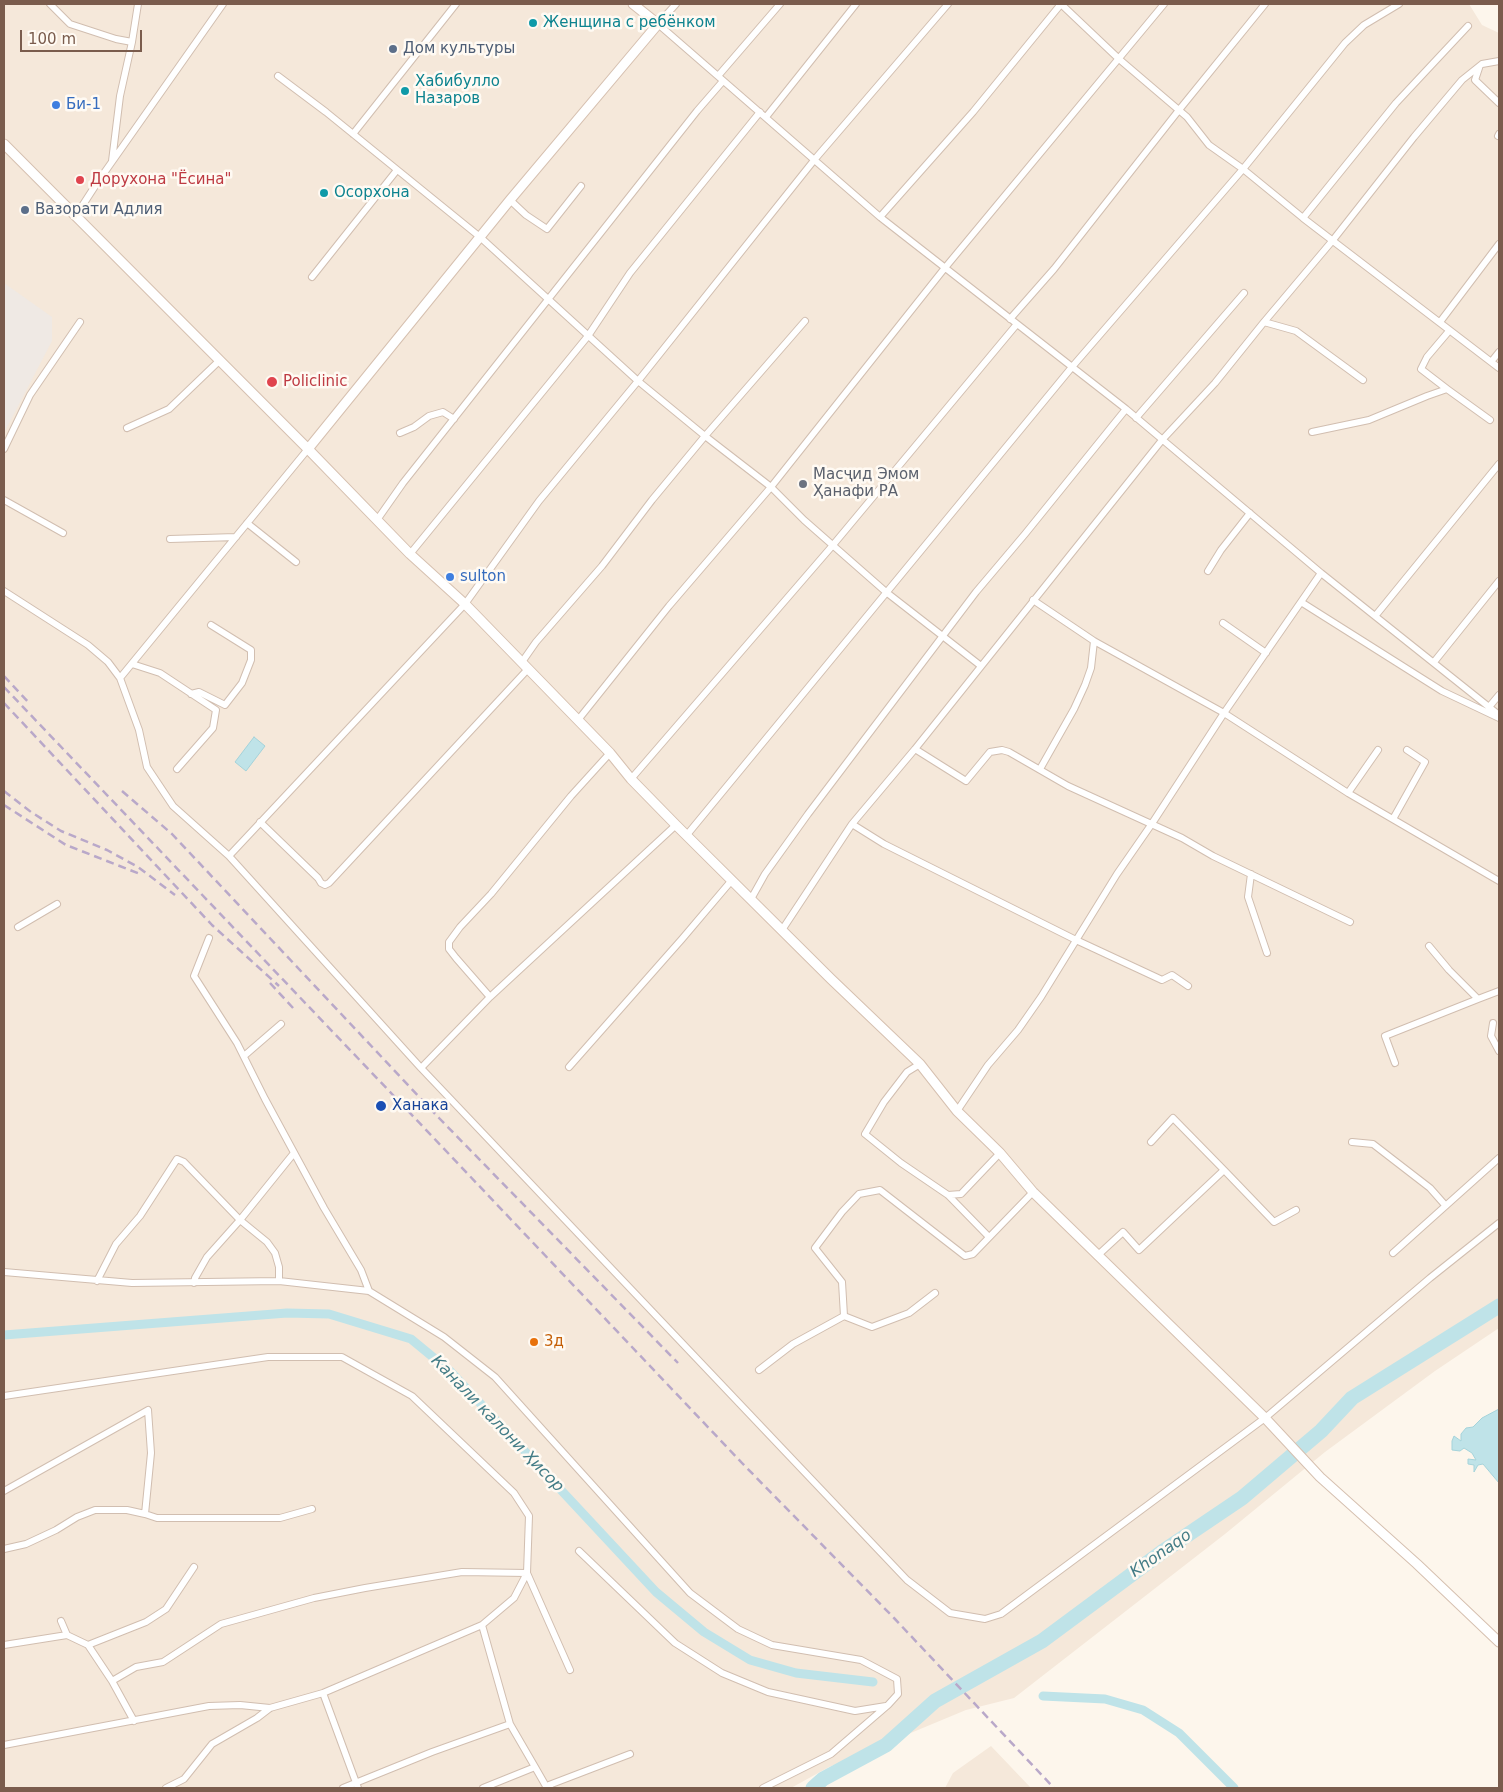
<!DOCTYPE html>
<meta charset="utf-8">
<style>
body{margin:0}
#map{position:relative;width:1503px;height:1792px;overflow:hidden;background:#fdf6ec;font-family:"DejaVu Sans",sans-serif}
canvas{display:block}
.frame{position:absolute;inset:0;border:5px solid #7a5c4d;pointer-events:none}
.scale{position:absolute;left:20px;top:30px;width:122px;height:22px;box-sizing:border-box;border:2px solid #7a5c4d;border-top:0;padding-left:6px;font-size:15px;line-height:18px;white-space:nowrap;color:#7a5c4d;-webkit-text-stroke:4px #fffaf3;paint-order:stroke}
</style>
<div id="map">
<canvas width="1503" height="1792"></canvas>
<div class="frame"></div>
<div class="scale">100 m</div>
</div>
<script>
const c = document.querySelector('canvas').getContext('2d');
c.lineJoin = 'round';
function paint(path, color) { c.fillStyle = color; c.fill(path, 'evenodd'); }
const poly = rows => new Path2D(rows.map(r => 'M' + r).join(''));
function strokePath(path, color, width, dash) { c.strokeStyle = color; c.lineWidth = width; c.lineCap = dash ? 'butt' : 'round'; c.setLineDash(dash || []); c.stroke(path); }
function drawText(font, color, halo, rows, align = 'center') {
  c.font = font + ' "DejaVu Sans",sans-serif'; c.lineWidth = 5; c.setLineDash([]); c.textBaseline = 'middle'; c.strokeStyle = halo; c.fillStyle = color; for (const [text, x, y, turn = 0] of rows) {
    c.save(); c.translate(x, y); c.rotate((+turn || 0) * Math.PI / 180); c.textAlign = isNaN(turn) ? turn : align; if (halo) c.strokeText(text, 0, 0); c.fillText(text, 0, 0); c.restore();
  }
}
paint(poly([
 [4,4,1469,4,1482,25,1499,33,1499,1328,1435,1371,1325,1452,1225,1534,1014,1698,966,1710,829,1767,791,1788,4,1788],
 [991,1746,1031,1788,945,1788,953,1773]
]), '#f5e8da');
paint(poly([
 [4,283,52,317,52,341,4,433]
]), '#efe9e4');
const water = poly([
 [254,737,265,746,246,771,235,762,254,737],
 [1499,1409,1499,1483,1483,1464,1478,1465,1474,1472,1474,1465,1468,1464,1468,1459,1476,1460,1472,1453,1464,1448,1460,1451,1452,1450,1452,1441,1454,1436,1461,1441,1461,1434,1466,1428,1473,1427,1482,1418,1499,1409]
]);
paint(water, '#bfe3e8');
strokePath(water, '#a5d3da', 1);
strokePath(poly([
 [4,1335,287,1313,329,1314,411,1339,451,1372,656,1592,704,1632,750,1660,796,1673,873,1682],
 [1043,1696,1105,1699,1143,1710,1179,1733,1234,1788]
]), '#bfe3e8', 9);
strokePath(poly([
 [813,1788,823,1779,886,1745,935,1701,1042,1641,1162,1552,1242,1498,1321,1431,1352,1398,1499,1306]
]), '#bfe3e8', 15);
const street = poly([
 [50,4,70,24,116,39,132,42],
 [676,4,658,24,880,217,1126,409,1321,573,1499,715],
 [1061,4,1119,59,1187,117,1209,145,1243,169,1303,218,1499,368],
 [1479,68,1475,80,1499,103],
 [278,76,326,112,480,237,638,381,705,436,771,487,804,520,886,592,981,666],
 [718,76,780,4],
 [766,117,856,4],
 [353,134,456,4],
 [1498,136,1499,134],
 [112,161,120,96,132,42,138,4],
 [510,200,526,215,547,229,581,186],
 [75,217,97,183,223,4],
 [880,217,973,112,1061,4],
 [1303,218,1396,103,1468,26],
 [312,277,397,170],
 [1010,319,1054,269,1179,110,1265,4],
 [1264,322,1296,331,1363,380],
 [1440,322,1499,244],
 [1491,362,1499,352],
 [1447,389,1490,420],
 [1136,418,1244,293],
 [127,428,169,409,219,361],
 [1312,432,1369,420,1427,396,1447,389,1421,369,1427,357,1449,331],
 [400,433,414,427,429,416,443,412,454,419],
 [4,449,30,395,80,322],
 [4,500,63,533],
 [377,520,403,483,697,111,723,81],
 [247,523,296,562],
 [170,539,236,537],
 [410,554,588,336,630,273,760,112],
 [1208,571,1221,550,1250,513],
 [4,591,88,645,108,662,120,678,308,449],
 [1033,600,1094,641,1224,713,1348,793,1499,881],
 [1301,602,1442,691,1499,718],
 [1376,615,1499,464],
 [1223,623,1266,653],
 [522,662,536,642,602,566,652,500,705,436,805,321],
 [1434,662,1499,581],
 [132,664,160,673,216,710,213,728,177,769],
 [120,678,139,730,147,767,173,806,229,856,421,1068,907,1580,950,1613,985,1619,1001,1614,1265,1418,1430,1278,1499,1223],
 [191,694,199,692,225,705,242,683,251,660,251,650,211,625],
 [1489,707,1499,695],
 [578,720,669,606,771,487,944,269,1164,4],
 [915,749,966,781,990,752,1002,750,1009,752,1068,786,1182,838,1213,856,1350,922],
 [1040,769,1074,709,1085,685,1091,668,1094,641],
 [631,779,833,545,1017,324],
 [1348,793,1378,750],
 [1393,819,1425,762,1407,750],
 [260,822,318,878,321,883,325,885,329,883,528,669],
 [852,824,884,844,1076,940,1162,980,1172,975,1188,986],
 [686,836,1072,367,1243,169,1345,43,1364,25,1399,4],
 [229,856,465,604,539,501,638,381,815,159,948,4],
 [1251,874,1248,897,1267,953],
 [751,899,765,874,808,814,976,592,1025,534,1126,409],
 [18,927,57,904],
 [782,930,852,824,915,749,1162,440,1215,383,1264,322,1333,240,1414,137,1462,80,1482,64,1499,61],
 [209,938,194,976,237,1043,265,1099,324,1208,361,1270,369,1291],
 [1429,946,1449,970,1478,999,1499,991],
 [490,997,456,958,449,949,449,942,460,927,491,894,571,796,610,753],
 [1493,1023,1491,1036,1499,1051],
 [244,1056,281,1024],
 [1395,1063,1385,1036,1478,999],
 [920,1064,907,1072,884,1102,865,1134,901,1163,948,1195,989,1237],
 [569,1067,682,939,732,880],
 [421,1068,490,997,676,825],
 [957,1111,988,1065,1018,1030,1041,997,1117,874,1151,825,1224,713,1321,573],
 [1352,1142,1373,1144,1430,1188,1445,1205],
 [1224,1170,1274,1222,1296,1210],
 [948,1195,961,1194,1000,1153],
 [1393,1253,1499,1158],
 [1097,1256,1123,1232,1139,1250,1224,1170,1173,1118,1151,1142],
 [4,1272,132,1283,279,1281,369,1291,444,1337,495,1377,690,1593,738,1629,772,1645,861,1660,897,1679,898,1694,888,1705,831,1754,763,1788],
 [97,1281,116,1244,140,1216,177,1159,184,1162,240,1220,267,1242,275,1253,279,1267,279,1281],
 [194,1283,195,1278,207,1257,240,1220,294,1153],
 [844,1316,872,1327,909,1313,935,1293],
 [759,1370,793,1344,844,1316,842,1282,815,1248,842,1212,859,1194,880,1190,965,1256,973,1254,1033,1192],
 [4,1396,268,1357,342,1357,412,1396,514,1493,529,1516,527,1573,514,1598,482,1625,323,1693,270,1708,257,1718,212,1744,184,1779,166,1788],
 [4,1491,148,1410,151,1453,145,1514,127,1510,95,1510,77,1517,56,1530,26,1544,4,1549],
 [145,1514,157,1518,280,1518,312,1509],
 [579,1551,675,1643,722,1673,768,1692,855,1711,886,1706],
 [61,1621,67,1635],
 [482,1625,510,1724,535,1767,483,1788],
 [4,1645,67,1635,88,1645,112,1681,134,1721],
 [88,1645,146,1622,166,1609,194,1567],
 [112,1681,136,1667,163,1662,221,1624,314,1598,365,1588,462,1572,527,1573,570,1670],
 [323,1693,358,1788],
 [4,1745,209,1706,240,1705,270,1708],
 [535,1767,547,1788],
 [343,1788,432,1752,510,1724],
 [550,1788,549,1785,630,1754]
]);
const secondary = poly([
 [4,144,308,449,410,554,465,604,610,753,631,779,676,825,831,979,920,1064,957,1111,1000,1153,1033,1192,1265,1418,1320,1477,1417,1564,1499,1642],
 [308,449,510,200,658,24,633,4]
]);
strokePath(street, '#d1beb0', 8);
strokePath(secondary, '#d6c0b0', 11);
strokePath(street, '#fff', 6);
strokePath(secondary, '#fff', 9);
strokePath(poly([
 [4,676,30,704],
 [4,687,392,1094,742,1463,894,1618,1054,1788],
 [4,703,212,925,279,986],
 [4,791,31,812,61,831,107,850,138,867,175,895],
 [122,791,172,834,439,1118,678,1363],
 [4,805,66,845,140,874],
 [270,983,294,1009]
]), '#b9a8c9', 2.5, [8, 5]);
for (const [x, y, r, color] of [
 [533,23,5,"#0f9aa8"],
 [393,49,5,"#5c6f8a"],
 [405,91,5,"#0f9aa8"],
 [56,105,5,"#3f7fe0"],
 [80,180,5,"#e0444e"],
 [324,193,5,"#0f9aa8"],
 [25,210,5,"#5c6f8a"],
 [272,382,6,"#e0444e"],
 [803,484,5,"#6b7280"],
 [450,577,5,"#3f7fe0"],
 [381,1106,6,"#1a4fb4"],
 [534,1342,5,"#e8710a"]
]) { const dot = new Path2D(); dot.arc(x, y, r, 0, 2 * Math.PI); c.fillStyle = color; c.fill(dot); strokePath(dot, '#fffaf3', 2); }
drawText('15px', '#0d838f', '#fffaf3', [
 ["Женщина с ребёнком",543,23],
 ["Хабибулло",415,82],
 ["Назаров",415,99],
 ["Осорхона",334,193]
], 'left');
drawText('15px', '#4e5e75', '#fffaf3', [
 ["Дом культуры",403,49],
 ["Вазорати Адлия",35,210]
], 'left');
drawText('15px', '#366cbe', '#fffaf3', [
 ["Би-1",66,105],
 ["sulton",460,577]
], 'left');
drawText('15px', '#be3a42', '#fffaf3', [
 ["Дорухона \"Ёсина\"",90,180],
 ["Policlinic",283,382]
], 'left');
drawText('15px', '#5b616d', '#fffaf3', [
 ["Масҷид Эмом",813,475],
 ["Ҳанафи РА",813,492]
], 'left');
drawText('15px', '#164399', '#fffaf3', [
 ["Ханака",392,1106]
], 'left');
drawText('15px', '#c56008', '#fffaf3', [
 ["3д",544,1342]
], 'left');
drawText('italic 16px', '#437c86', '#fffaf3', [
 ["Канали калони Ҳисор",497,1424,46],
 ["Khonaqo",1161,1554,-35]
]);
</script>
